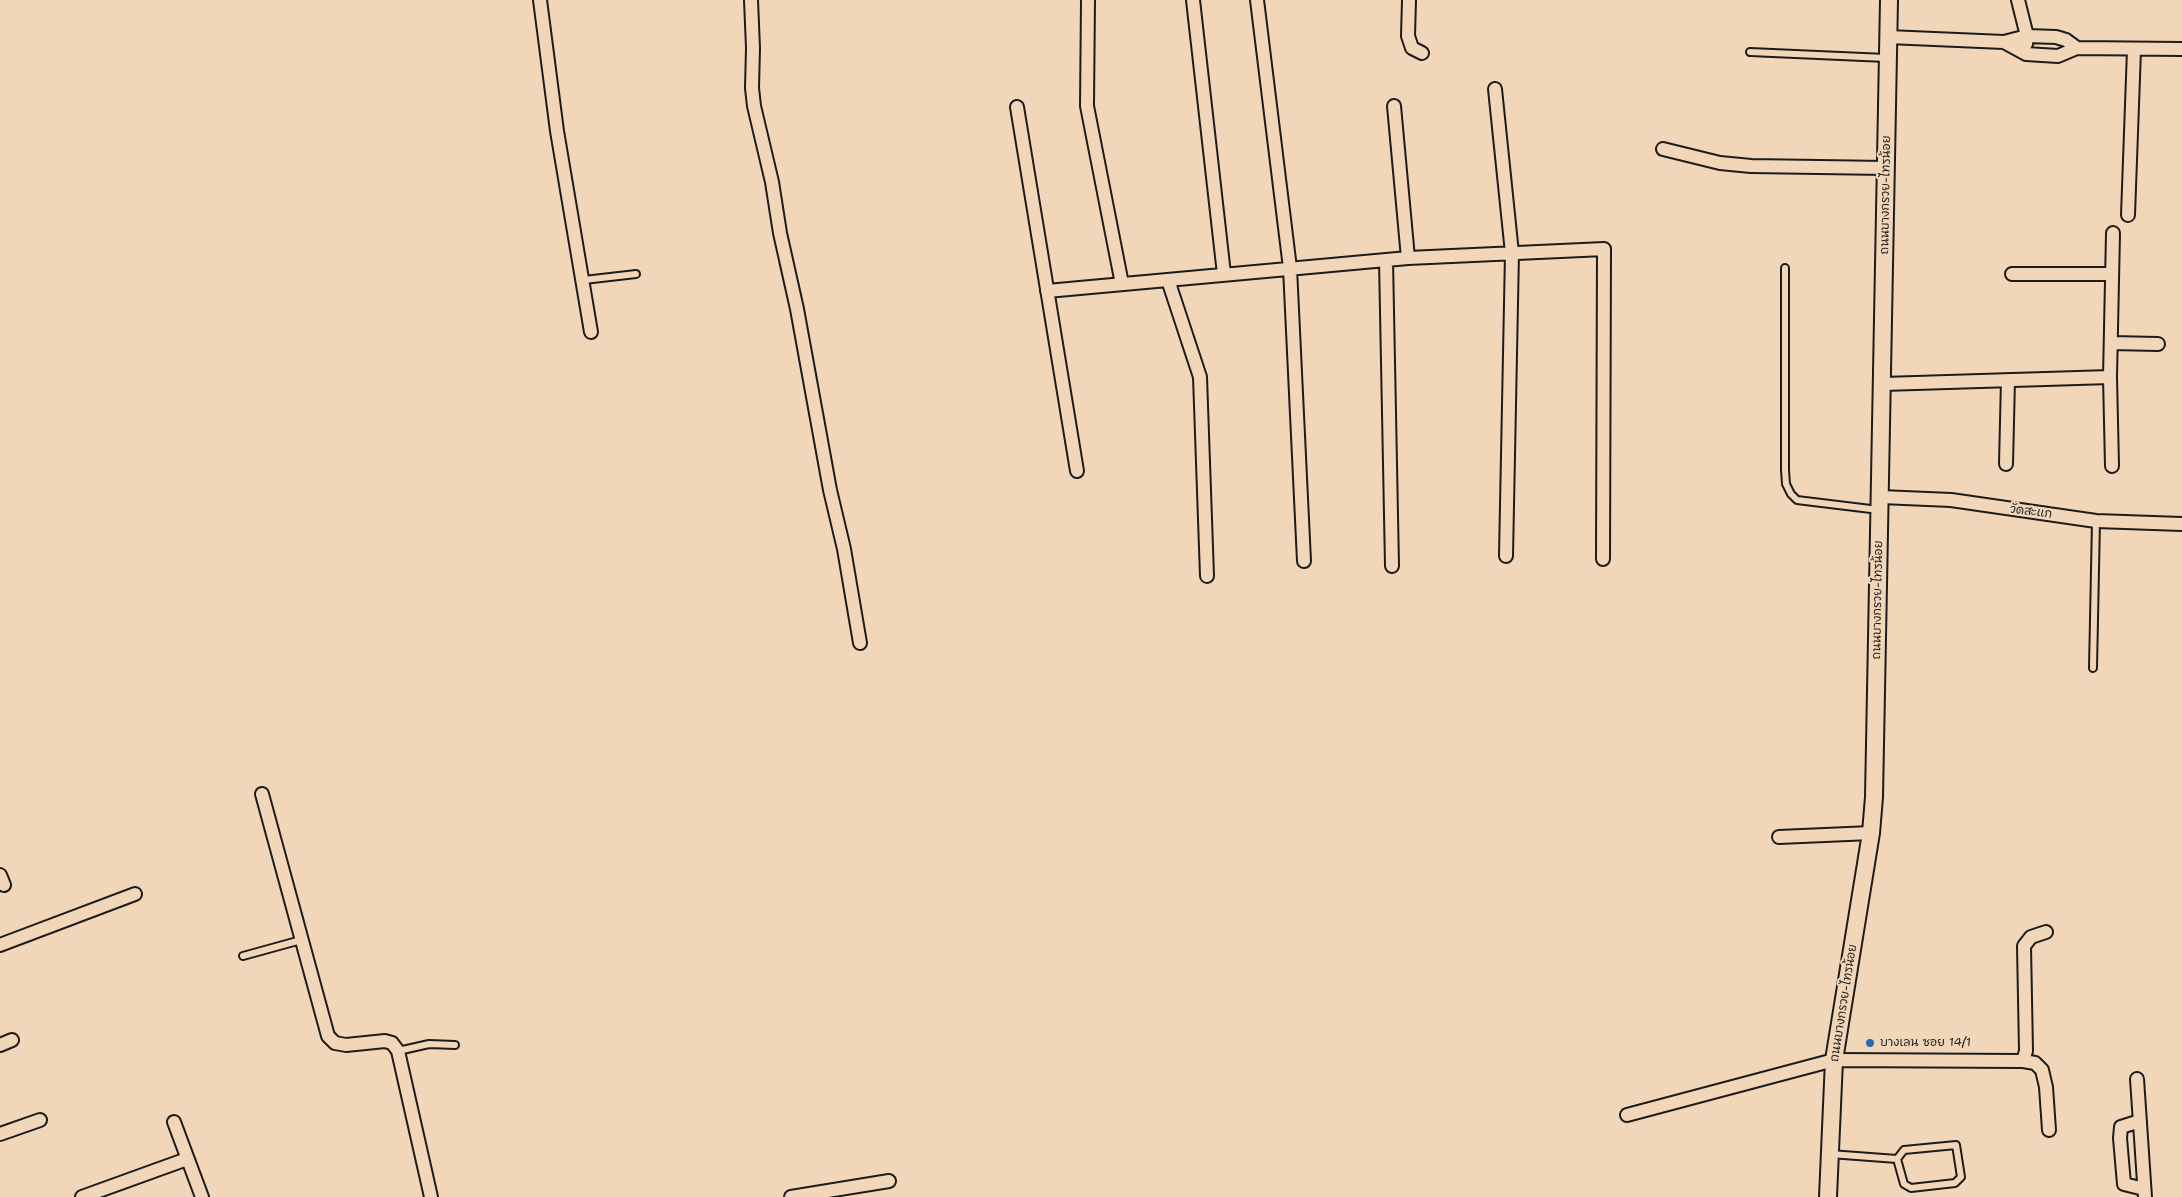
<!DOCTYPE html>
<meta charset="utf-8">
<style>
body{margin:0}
canvas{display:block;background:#f2d6b9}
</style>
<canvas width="2182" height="1197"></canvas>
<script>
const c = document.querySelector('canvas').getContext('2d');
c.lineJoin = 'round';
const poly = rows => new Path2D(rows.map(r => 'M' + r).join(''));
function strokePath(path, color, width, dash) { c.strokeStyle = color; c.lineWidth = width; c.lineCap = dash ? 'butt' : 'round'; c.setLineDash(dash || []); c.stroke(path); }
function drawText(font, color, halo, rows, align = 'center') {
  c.font = font + ' "Shantell Sans","Playpen Sans Thai",sans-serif'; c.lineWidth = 4; c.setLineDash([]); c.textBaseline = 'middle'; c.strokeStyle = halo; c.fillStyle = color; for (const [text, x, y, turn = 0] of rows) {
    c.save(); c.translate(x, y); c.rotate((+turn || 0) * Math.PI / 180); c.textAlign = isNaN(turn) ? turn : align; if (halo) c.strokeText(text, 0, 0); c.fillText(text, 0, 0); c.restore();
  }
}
const service = poly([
 [1750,52,1886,58],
 [1785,268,1785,470,1786,484,1791,494,1797,500,1879,510],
 [584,280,636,274],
 [2093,668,2096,521],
 [243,956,301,940],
 [398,1051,429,1044,455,1045],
 [1830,1154,1897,1159,1904,1184,1911,1188,1955,1183,1961,1177,1956,1145,1904,1150,1897,1159]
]);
const minor = poly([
 [540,0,557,131,591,332],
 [751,0,753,48,752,88,754,106,772,182,780,233,797,309,830,490,844,549,860,643],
 [1088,0,1087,106,1122,284],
 [1193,0,1224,274],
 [1257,0,1290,268,1304,561],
 [1409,0,1408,36,1412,48,1422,53],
 [2018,0,2027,36,2026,44],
 [1888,37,2004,42,2027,36,2056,37,2066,40,2077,48],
 [2004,42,2026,54,2058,56,2077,48,2182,49],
 [1495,89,1512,253,1506,556],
 [1394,106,1408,258],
 [1017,107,1077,471],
 [1663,149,1720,163,1751,166,1886,168],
 [2128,215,2134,50],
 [1386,260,1392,566],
 [2012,274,2112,274],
 [1168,280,1200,377,1207,576],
 [1047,291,1408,258,1604,249,1603,559],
 [2111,343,2158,344],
 [1883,384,2110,377],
 [2006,464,2008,380],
 [2112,466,2110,377,2113,233],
 [1881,497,1951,500,2096,521,2182,524],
 [262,794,328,1036,335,1043,346,1045,385,1041,392,1043,398,1051,431,1197],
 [1779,837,1871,833],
 [0,875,4,885],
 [0,945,135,894],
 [0,1045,12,1040],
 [2023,1061,2026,1051,2024,946,2031,937,2046,932],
 [2137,1079,2145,1197],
 [1627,1115,1834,1060,2023,1061,2035,1063,2042,1070,2046,1087,2049,1130],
 [2140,1121,2121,1127,2120,1138,2124,1184,2144,1189],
 [174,1122,202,1197],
 [0,1134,40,1120],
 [82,1197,187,1159],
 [791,1197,889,1181]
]);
const tertiary = poly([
 [1828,1197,1834,1060,1871,833,1874,797,1889,0]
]);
strokePath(service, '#1c1c1c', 10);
strokePath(minor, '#1c1c1c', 16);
strokePath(tertiary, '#1c1c1c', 20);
strokePath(service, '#f2d6b9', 6);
strokePath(minor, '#f2d6b9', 12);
strokePath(tertiary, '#f2d6b9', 16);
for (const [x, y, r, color] of [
 [1870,1043,5,"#1f6fb2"]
]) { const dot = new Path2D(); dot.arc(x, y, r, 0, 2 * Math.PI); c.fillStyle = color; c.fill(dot); strokePath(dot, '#f2d6b9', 2); }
drawText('12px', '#1c1c1c', '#f2d6b9', [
 ["ถนนบางกรวย-ไทรน้อย",1886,195,-89],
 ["วัดสะแก",2031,512,7],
 ["ถนนบางกรวย-ไทรน้อย",1878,600,-89],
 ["ถนนบางกรวย-ไทรน้อย",1844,1003,-81]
]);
drawText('12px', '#1c1c1c', '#f2d6b9', [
 ["บางเลน ซอย 14/1",1880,1043]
], 'left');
</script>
